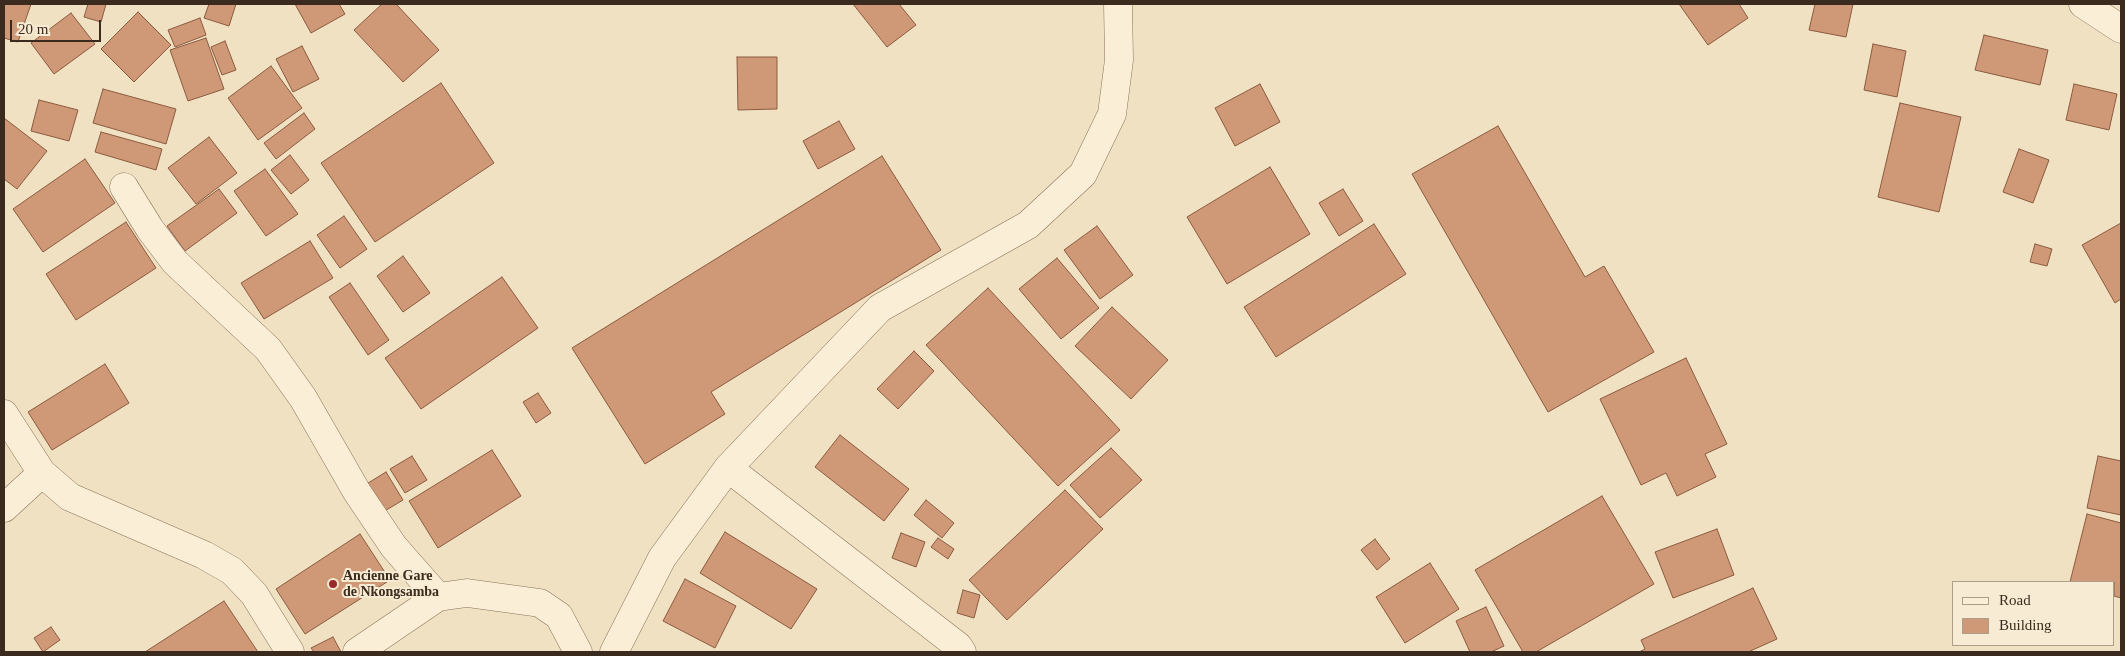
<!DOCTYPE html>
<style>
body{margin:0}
#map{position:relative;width:2125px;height:656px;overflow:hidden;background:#f0e1c3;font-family:Georgia,serif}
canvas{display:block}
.frame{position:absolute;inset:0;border:5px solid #3a2b1e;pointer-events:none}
.legend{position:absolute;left:1952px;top:581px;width:162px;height:65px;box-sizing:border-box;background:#f7ebd3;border:1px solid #ab9e8b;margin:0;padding:6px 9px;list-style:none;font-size:15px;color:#3a2b1e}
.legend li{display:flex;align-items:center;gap:10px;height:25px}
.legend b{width:25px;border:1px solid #ab9e8b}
.scale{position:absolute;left:10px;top:20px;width:91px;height:22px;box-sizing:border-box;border:2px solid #3a2b1e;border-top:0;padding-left:6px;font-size:15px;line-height:18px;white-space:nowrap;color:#3a2b1e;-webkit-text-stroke:4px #f7ebd3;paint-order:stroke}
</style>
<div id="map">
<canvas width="2125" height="656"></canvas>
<div class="frame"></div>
<ul class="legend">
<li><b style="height:6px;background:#faeed7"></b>Road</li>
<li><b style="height:14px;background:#cf9977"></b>Building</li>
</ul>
<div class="scale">20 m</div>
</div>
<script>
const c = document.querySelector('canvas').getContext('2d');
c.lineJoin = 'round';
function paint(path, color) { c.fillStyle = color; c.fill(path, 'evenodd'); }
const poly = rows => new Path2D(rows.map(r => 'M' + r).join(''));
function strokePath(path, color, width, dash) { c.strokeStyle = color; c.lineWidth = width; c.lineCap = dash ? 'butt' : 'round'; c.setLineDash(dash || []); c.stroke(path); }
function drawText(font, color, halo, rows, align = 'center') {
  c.font = font + ' Georgia,serif'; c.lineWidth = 4; c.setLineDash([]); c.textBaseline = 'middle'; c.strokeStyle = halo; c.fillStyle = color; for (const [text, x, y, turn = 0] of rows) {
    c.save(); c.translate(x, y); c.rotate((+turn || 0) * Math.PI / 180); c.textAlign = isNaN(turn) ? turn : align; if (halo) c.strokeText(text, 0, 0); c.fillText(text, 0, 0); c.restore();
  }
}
const building = poly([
 [4,4,31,4,18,42,4,38,4,4],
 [88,4,106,4,101,22,84,17,88,4],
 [209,4,236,4,229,26,204,18,209,4],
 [295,4,339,4,345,14,311,33,295,4],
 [382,4,396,4,439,50,403,82,354,30,382,4],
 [853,4,899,4,916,25,887,47,853,4],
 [1679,4,1739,4,1748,18,1708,45,1679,4],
 [1815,4,1853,4,1846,37,1809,30,1815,4],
 [138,12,171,45,134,82,101,49,138,12],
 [71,13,95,44,54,74,31,43,71,13],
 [200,18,206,35,175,47,168,30,200,18],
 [1984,35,2048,50,2040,85,1975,70,1984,35],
 [206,38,224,89,188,101,170,50,206,38],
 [225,41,236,70,222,75,211,47,225,41],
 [1873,44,1906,51,1897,97,1864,90,1873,44],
 [302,46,319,79,293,92,276,59,302,46],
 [737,57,777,57,777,109,738,110,737,57],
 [271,66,302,108,258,140,228,98,271,66],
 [441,83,494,163,375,242,321,163,441,83],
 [1260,84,1280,122,1235,146,1215,108,1260,84],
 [2074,84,2117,94,2109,130,2066,120,2074,84],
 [103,89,176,109,166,144,93,123,103,89],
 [39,100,78,110,69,141,31,131,39,100],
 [1900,103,1961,117,1939,212,1878,197,1900,103],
 [304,113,315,129,276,159,264,143,304,113],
 [4,118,47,151,17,189,4,179,4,118],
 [839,121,855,149,818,169,803,141,839,121],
 [1498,126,1585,277,1604,266,1654,352,1548,412,1412,174,1498,126],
 [101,132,162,149,156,170,95,152,101,132],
 [209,137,237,173,196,204,168,168,209,137],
 [2019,149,2049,160,2033,203,2003,192,2019,149],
 [290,155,309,180,291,194,271,170,290,155],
 [882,156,941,250,711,392,725,414,645,464,572,348,882,156],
 [85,159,115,203,43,252,13,209,85,159],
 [1270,167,1310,234,1227,284,1187,217,1270,167],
 [265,169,298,214,266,236,234,191,265,169],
 [219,189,237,213,185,251,167,226,219,189],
 [1343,189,1363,221,1339,236,1319,203,1343,189],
 [344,216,367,249,340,268,317,235,344,216],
 [126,222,156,268,76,320,46,274,126,222],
 [2121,223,2121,299,2115,303,2082,245,2121,223],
 [1374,224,1406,274,1276,357,1244,307,1374,224],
 [1097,226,1133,275,1100,299,1064,250,1097,226],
 [310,241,333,278,264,319,241,283,310,241],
 [2035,244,2052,249,2047,266,2030,262,2035,244],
 [403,256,430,293,403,312,377,276,403,256],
 [1057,258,1099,308,1061,339,1019,289,1057,258],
 [502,277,538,328,421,409,385,358,502,277],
 [350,283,389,340,368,355,329,297,350,283],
 [988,288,1120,430,1058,486,926,345,988,288],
 [1112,307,1168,360,1131,399,1075,346,1112,307],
 [914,351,934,371,898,409,877,389,914,351],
 [1686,358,1727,444,1705,454,1716,477,1677,496,1666,473,1641,485,1600,399,1686,358],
 [105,364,129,403,52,450,28,412,105,364],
 [538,393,551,413,536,423,523,402,538,393],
 [840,435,909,489,884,521,815,467,840,435],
 [1111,448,1142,480,1100,518,1070,485,1111,448],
 [492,450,521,496,438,548,409,501,492,450],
 [412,456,427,480,405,493,390,469,412,456],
 [2098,456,2121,461,2121,515,2087,508,2098,456],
 [386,472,403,500,378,515,360,488,386,472],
 [1065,490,1103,529,1007,620,969,580,1065,490],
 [1602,496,1654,584,1536,652,1523,652,1475,570,1602,496],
 [926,500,954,523,942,538,914,515,926,500],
 [2087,514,2121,523,2121,598,2114,596,2114,582,2070,582,2087,514],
 [1717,529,1734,575,1673,598,1655,552,1717,529],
 [725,532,817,589,791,629,700,573,725,532],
 [901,533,925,542,916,567,892,558,901,533],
 [360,534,390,580,305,634,276,589,360,534],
 [938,538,954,549,948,559,931,547,938,538],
 [1375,539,1390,559,1377,570,1361,550,1375,539],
 [1430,563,1459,609,1405,643,1376,597,1430,563],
 [685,579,736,606,715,648,663,621,685,579],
 [1753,588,1777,639,1748,652,1639,652,1645,649,1641,640,1753,588],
 [963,590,980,595,974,618,957,613,963,590],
 [224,601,258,652,145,652,224,601],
 [1486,607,1504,646,1491,652,1470,652,1456,621,1486,607],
 [51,627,60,640,43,652,34,638,51,627],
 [333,637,341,652,314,652,311,648,333,637]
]);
paint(building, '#cf9977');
strokePath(building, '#8b5a3e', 1);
const minor = poly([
 [2083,4,2121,29],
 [124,187,150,229,175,262,268,349,303,398,357,492,394,547,438,597],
 [4,414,42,473,70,497,204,555,232,571,254,594,290,652],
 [728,468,958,646,962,652],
 [4,508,42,473],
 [357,652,438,597,467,593,540,603,559,616,578,652]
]);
const tertiary = poly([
 [614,652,662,558,728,468,880,308,1028,225,1083,174,1112,114,1119,60,1118,4]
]);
strokePath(minor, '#8b7259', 29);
strokePath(tertiary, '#8b7259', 29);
strokePath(minor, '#faeed7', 28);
strokePath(tertiary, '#faeed7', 28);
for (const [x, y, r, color] of [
 [333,584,5,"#9c272b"]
]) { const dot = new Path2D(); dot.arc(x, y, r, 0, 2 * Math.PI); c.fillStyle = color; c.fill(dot); strokePath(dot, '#f7ebd3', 2); }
drawText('bold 14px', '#3a2b1e', '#f7ebd3', [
 ["Ancienne Gare",343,576],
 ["de Nkongsamba",343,592]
], 'left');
</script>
